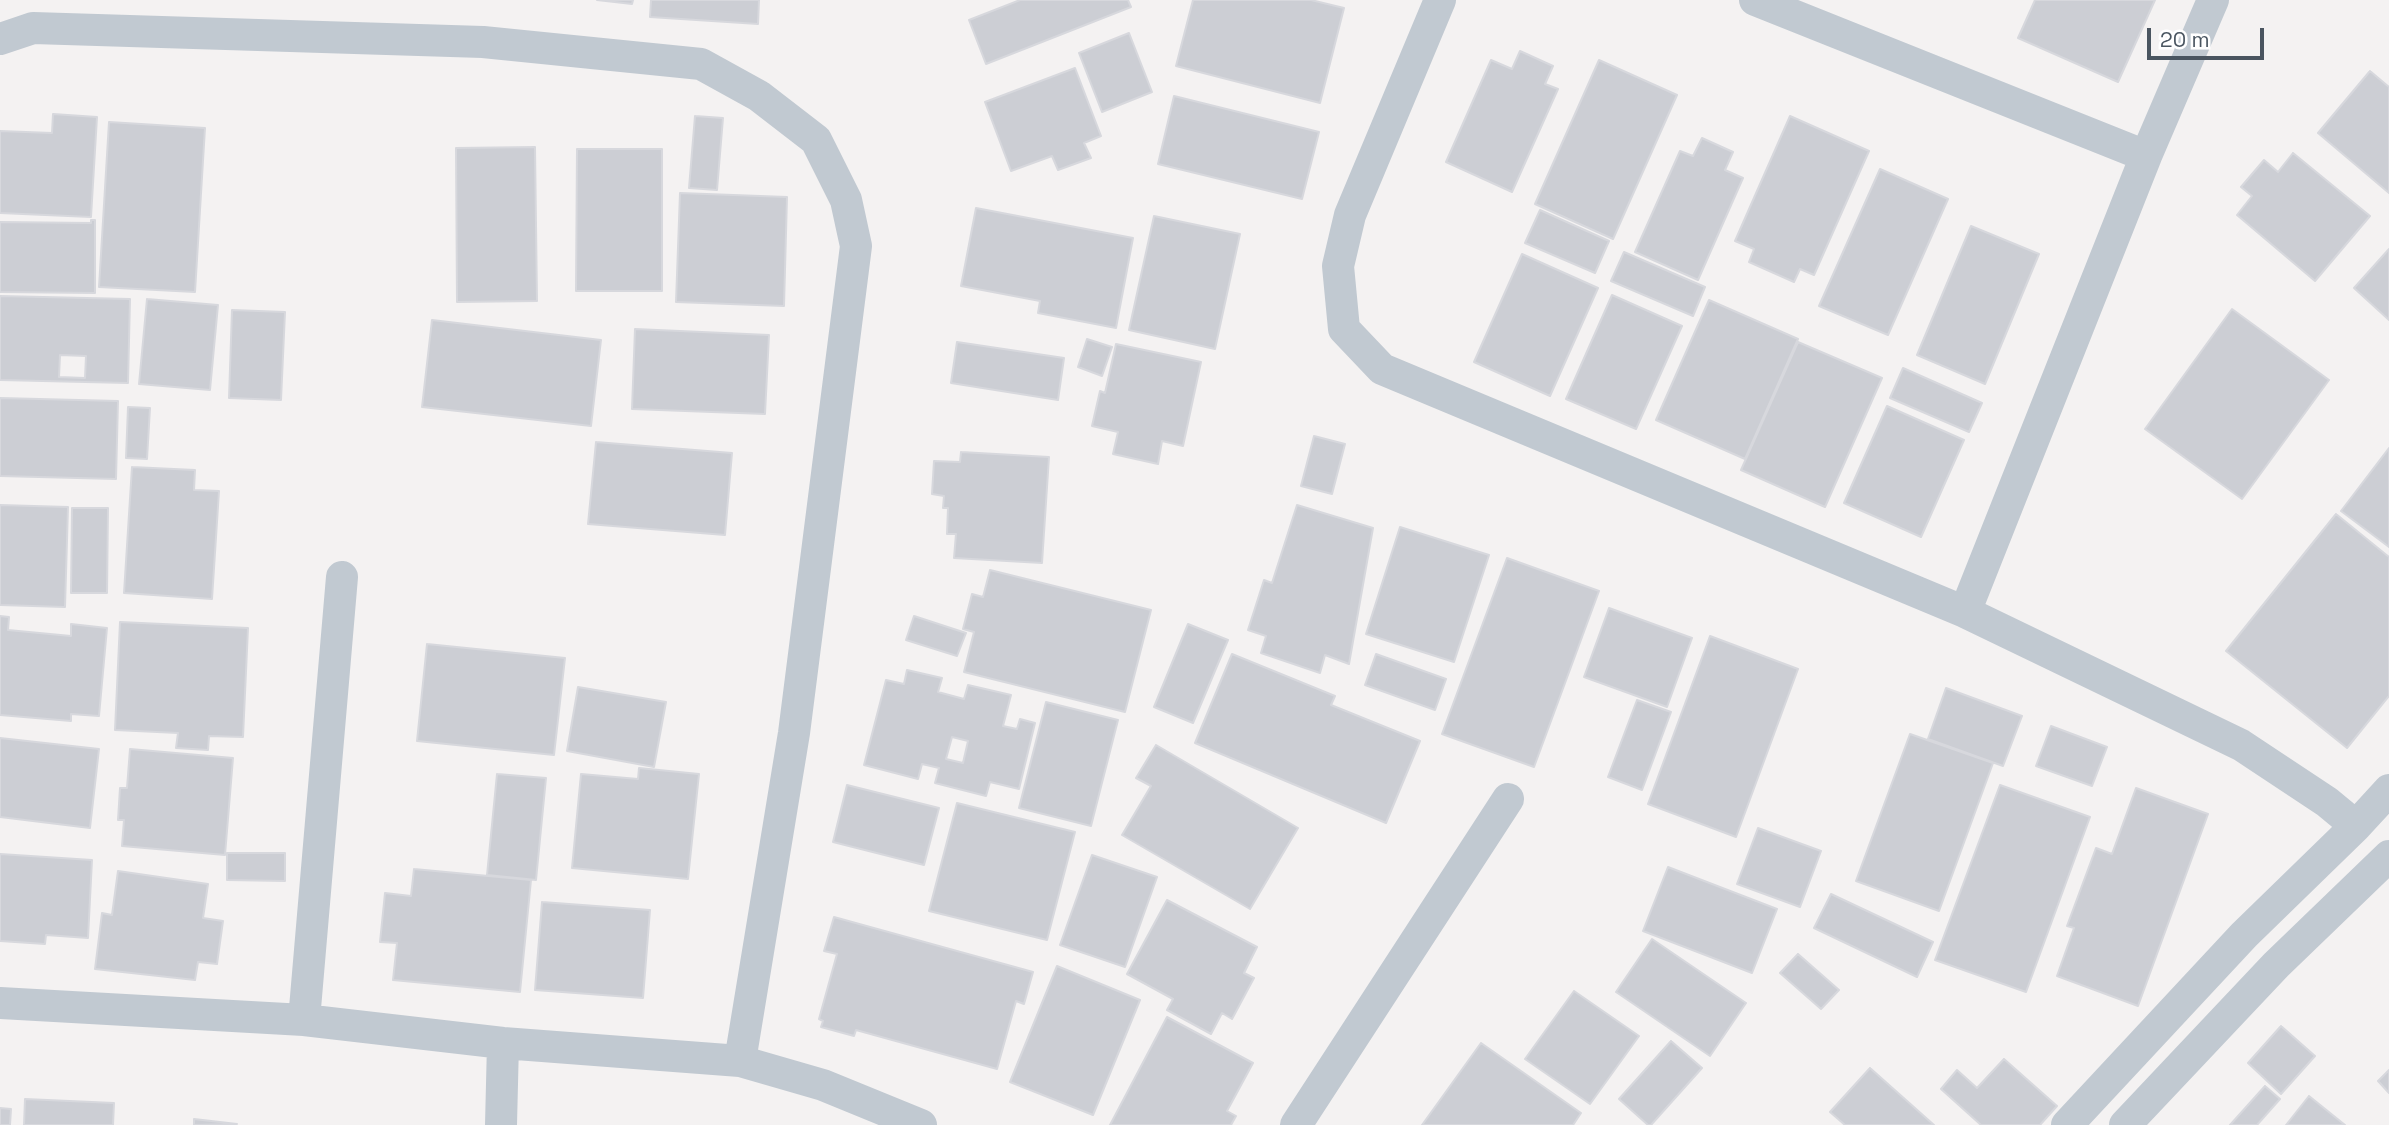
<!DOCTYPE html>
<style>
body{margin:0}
#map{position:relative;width:2389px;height:1125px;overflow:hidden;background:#f4f2f2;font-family:"Space Grotesk",sans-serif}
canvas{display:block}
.scale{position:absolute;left:2147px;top:28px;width:117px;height:32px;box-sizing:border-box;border:4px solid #4a5560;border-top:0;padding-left:9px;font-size:21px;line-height:24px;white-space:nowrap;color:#4a5560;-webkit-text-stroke:5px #fff;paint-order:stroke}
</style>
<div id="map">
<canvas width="2389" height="1125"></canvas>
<div class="scale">20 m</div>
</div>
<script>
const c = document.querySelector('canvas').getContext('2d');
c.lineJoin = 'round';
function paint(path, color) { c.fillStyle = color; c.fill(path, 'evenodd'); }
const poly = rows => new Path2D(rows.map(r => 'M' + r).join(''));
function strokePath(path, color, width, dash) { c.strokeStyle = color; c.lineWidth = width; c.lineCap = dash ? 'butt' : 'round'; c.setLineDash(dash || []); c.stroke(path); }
const building = poly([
 [597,0,633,0,632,4,597,0],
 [651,0,759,0,758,24,650,17,651,0],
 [1020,0,1128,0,1131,7,986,64,969,20,1020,0],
 [1193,0,1311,0,1344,8,1320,103,1176,66,1193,0],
 [2035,0,2155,0,2118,82,2018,38,2035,0],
 [1129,33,1152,92,1102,112,1079,53,1129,33],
 [1520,51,1553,66,1545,84,1558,89,1512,192,1446,162,1491,60,1512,69,1520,51],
 [1599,60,1677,95,1613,239,1535,204,1599,60],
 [1075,68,1101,136,1084,143,1091,158,1058,170,1052,156,1011,171,985,102,1075,68],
 [2370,71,2389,87,2389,193,2318,133,2370,71],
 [1174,96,1319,132,1302,199,1158,164,1174,96],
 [53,114,97,117,91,217,0,213,0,131,52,133,53,114],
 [695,116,723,118,717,190,689,188,695,116],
 [1790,116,1869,151,1814,275,1800,269,1794,282,1749,262,1754,249,1735,241,1790,116],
 [109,122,205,128,195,292,99,287,109,122],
 [1702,138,1733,152,1725,170,1743,178,1698,280,1635,252,1680,151,1693,156,1702,138],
 [535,147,537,301,457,302,456,148,535,147],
 [577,149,662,149,662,291,576,291,577,149],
 [2293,153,2370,216,2315,281,2237,215,2252,196,2241,187,2264,160,2278,172,2293,153],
 [1880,169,1948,199,1888,335,1819,306,1880,169],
 [680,193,787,197,784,306,676,302,680,193],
 [976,208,1133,238,1116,328,1038,313,1040,301,961,286,976,208],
 [1540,210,1609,241,1595,273,1525,243,1540,210],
 [1154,216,1240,234,1215,349,1129,330,1154,216],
 [91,220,95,220,95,293,0,292,0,222,91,223,91,220],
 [1971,226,2039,254,1985,384,1917,355,1971,226],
 [2389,249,2389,320,2354,288,2389,249],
 [1624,252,1705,287,1693,316,1611,281,1624,252],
 [1522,254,1598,288,1550,396,1474,362,1522,254],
 [1612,295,1682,326,1636,429,1566,399,1612,295],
 [0,296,130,299,128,383,0,380,0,296],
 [60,355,86,356,85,378,59,377,60,355],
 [147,299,218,305,210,390,139,384,147,299],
 [1709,300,1798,339,1745,459,1656,420,1709,300],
 [2232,309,2329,380,2242,499,2145,429,2232,309],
 [232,310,285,312,281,400,229,398,232,310],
 [432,320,601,340,591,426,422,407,432,320],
 [635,329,769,335,765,414,632,409,635,329],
 [1087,339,1112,347,1102,376,1078,367,1087,339],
 [957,342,1064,358,1058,400,951,383,957,342],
 [1798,342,1882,378,1825,507,1741,470,1798,342],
 [1116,344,1201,362,1183,446,1162,441,1158,464,1113,454,1118,432,1092,426,1100,391,1105,393,1116,344],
 [1903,368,1982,403,1969,432,1890,398,1903,368],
 [0,398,118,401,116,479,0,476,0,398],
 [1887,406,1964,440,1921,537,1844,503,1887,406],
 [128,407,150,408,147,459,126,458,128,407],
 [1314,436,1345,444,1332,494,1301,486,1314,436],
 [596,442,732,453,725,535,588,524,596,442],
 [2389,448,2389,547,2341,511,2389,448],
 [961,452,1049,457,1042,563,954,558,956,534,947,534,948,508,943,508,944,496,932,494,934,461,960,462,961,452],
 [132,467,195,470,194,490,219,491,212,599,124,593,132,467],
 [0,505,68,507,65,607,0,605,0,505],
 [1297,505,1373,528,1349,664,1325,655,1320,673,1261,653,1266,636,1248,630,1264,580,1272,583,1297,505],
 [72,508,108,508,107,593,71,593,72,508],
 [2336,514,2389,557,2389,696,2347,748,2226,651,2336,514],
 [1400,527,1489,555,1454,662,1366,634,1400,527],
 [1507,558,1599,591,1534,767,1442,734,1507,558],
 [990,570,1151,610,1125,712,964,672,974,632,963,629,972,594,983,597,990,570],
 [1609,608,1692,638,1667,707,1584,677,1609,608],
 [0,616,9,617,8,630,71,636,71,624,107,628,99,716,71,714,71,721,0,715,0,616],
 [914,616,966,633,957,656,906,640,914,616],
 [120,622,248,628,243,737,209,736,208,750,176,748,178,733,115,730,120,622],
 [1188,624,1228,640,1193,723,1154,707,1188,624],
 [1710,636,1798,669,1736,837,1648,804,1710,636],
 [427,644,565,658,554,755,417,741,427,644],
 [1232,654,1335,696,1331,705,1420,741,1386,823,1195,743,1232,654],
 [1376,654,1446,679,1435,710,1365,685,1376,654],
 [907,670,942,678,938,692,964,699,968,685,1011,695,1003,726,1017,729,1020,719,1035,723,1019,789,990,782,986,796,935,783,939,768,922,764,918,779,864,765,886,680,904,684,907,670],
 [952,737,968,741,963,763,946,759,952,737],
 [578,687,666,702,654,767,567,751,578,687],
 [1946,688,2022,716,2003,766,1928,739,1946,688],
 [1637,700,1671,712,1642,790,1608,777,1637,700],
 [1046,702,1118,720,1091,826,1019,808,1046,702],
 [2051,726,2107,747,2092,786,2036,766,2051,726],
 [1910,734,1993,763,1939,911,1856,881,1910,734],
 [0,738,99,749,90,828,0,817,0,738],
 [1156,745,1298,828,1250,909,1122,835,1151,786,1136,778,1156,745],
 [130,749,233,758,225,855,122,846,124,820,118,820,120,788,127,788,130,749],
 [639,768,699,774,688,879,572,868,581,774,638,779,639,768],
 [497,774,546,778,536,880,487,875,497,774],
 [847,785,939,808,924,865,833,842,847,785],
 [2000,785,2090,817,2026,992,1935,960,2000,785],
 [2136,788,2208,814,2138,1006,2057,976,2074,928,2067,926,2096,848,2112,854,2136,788],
 [957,803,1075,832,1047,940,929,911,957,803],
 [1758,828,1821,851,1800,907,1737,884,1758,828],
 [227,853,285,853,285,881,227,880,227,853],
 [0,854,92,860,88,938,46,935,45,944,0,941,0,854],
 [1092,855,1157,877,1125,967,1060,945,1092,855],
 [1668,867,1777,909,1752,973,1643,931,1668,867],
 [414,869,531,880,520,992,393,980,397,943,380,942,385,893,411,896,414,869],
 [118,871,208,884,203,918,223,921,217,964,198,962,195,980,95,969,102,913,112,915,118,871],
 [1831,894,1933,942,1917,977,1814,928,1831,894],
 [1167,900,1257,947,1244,973,1254,978,1232,1019,1222,1013,1211,1034,1167,1010,1173,999,1127,974,1167,900],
 [542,902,650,910,643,998,535,990,542,902],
 [834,917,1033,972,1024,1004,1016,1001,997,1069,856,1030,854,1036,821,1027,823,1021,819,1019,837,954,824,951,834,917],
 [1652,939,1746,1003,1710,1056,1616,992,1652,939],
 [1798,954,1839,990,1821,1009,1780,973,1798,954],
 [1057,966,1140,1000,1093,1115,1010,1082,1057,966],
 [1574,991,1639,1036,1590,1104,1525,1059,1574,991],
 [1167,1017,1253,1063,1227,1111,1236,1116,1231,1125,1110,1125,1167,1017],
 [2281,1026,2315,1056,2281,1094,2248,1063,2281,1026],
 [1671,1041,1702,1068,1651,1125,1648,1125,1619,1099,1671,1041],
 [1481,1043,1581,1113,1573,1125,1422,1125,1481,1043],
 [2004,1059,2057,1106,2040,1125,1981,1125,1941,1089,1957,1070,1977,1088,2004,1059],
 [1870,1068,1934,1125,1845,1125,1830,1112,1870,1068],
 [2389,1070,2389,1093,2378,1081,2389,1070],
 [2265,1086,2280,1099,2257,1125,2230,1125,2265,1086],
 [2309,1096,2345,1125,2286,1125,2309,1096],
 [25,1099,114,1103,113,1125,24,1125,25,1099],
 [0,1108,11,1109,10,1125,0,1125,0,1108],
 [194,1119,237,1124,194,1125,194,1119]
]);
paint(building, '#ccced4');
strokePath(building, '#d7d8dd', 2);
strokePath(poly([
 [1440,0,1350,215,1338,266,1344,329,1382,369,1965,612,2241,745,2327,802,2356,826],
 [1755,0,2146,156],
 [0,39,33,28,483,42,701,64,759,96,816,140,846,200,856,246,794,733,740,1061],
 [1965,612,2146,156,2213,0],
 [0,1003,304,1020,503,1043,740,1061,823,1085,921,1125],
 [304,1020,342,577],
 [501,1125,503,1043],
 [1296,1125,1508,799],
 [2067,1125,2244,935,2356,826,2389,790],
 [2125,1125,2276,965,2389,856]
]), '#c1c9d1', 32);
</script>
